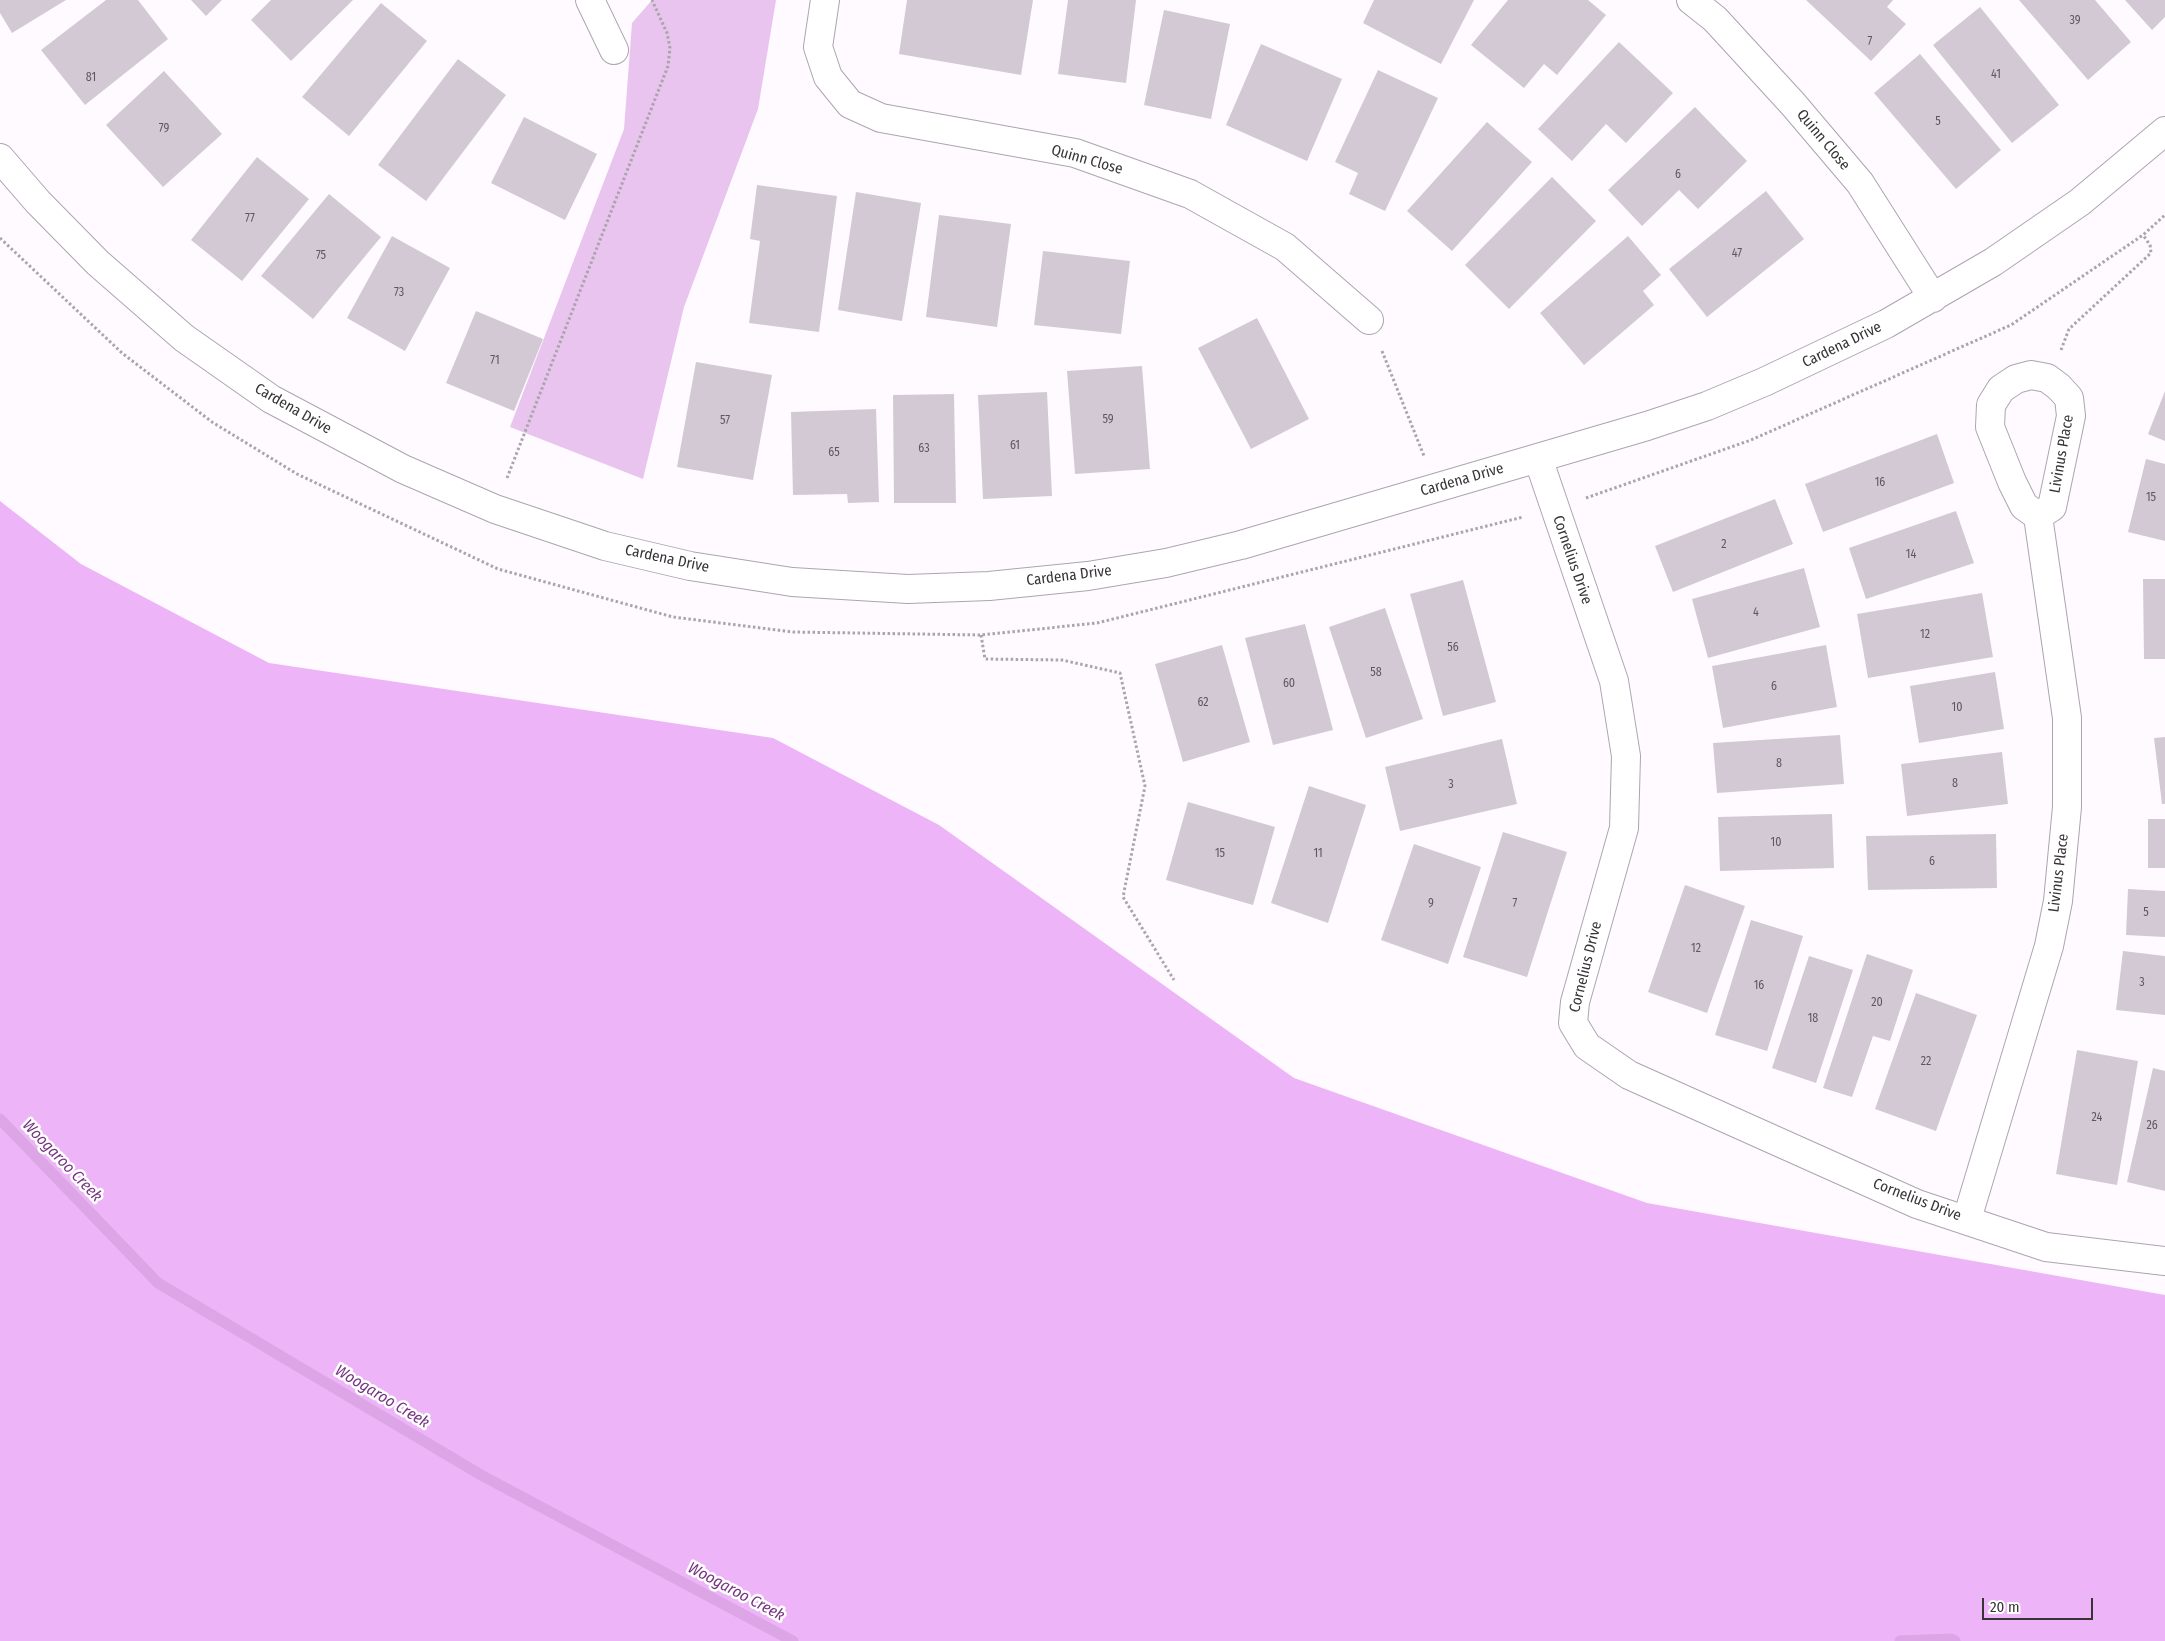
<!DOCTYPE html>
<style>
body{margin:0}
#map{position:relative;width:2165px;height:1641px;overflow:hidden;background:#fefaff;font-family:"Fira Sans Condensed",sans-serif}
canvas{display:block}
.scale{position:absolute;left:1982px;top:1598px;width:111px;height:22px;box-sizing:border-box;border:2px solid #373337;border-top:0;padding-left:6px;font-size:15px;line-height:18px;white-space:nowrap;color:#373337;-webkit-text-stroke:4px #fff;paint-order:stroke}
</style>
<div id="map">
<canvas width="2165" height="1641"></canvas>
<div class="scale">20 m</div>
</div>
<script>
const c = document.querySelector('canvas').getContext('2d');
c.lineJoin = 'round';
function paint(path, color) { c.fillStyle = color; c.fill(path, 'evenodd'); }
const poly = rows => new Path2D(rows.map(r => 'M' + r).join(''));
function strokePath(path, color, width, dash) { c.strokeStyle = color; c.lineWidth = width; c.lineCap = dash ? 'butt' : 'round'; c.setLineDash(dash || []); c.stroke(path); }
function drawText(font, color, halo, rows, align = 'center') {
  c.font = font + ' "Fira Sans Condensed",sans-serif'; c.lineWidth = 5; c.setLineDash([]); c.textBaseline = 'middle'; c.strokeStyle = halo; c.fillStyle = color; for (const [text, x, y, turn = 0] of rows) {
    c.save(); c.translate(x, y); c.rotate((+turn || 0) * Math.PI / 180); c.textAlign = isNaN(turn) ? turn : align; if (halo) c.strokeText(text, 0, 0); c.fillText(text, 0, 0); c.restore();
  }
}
paint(poly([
 [652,0,776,0,758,109,684,307,643,479,510,427,624,129,632,23]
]), '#e9c4ef');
paint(poly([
 [0,501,81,564,269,663,773,738,939,825,1294,1078,1647,1203,2165,1295,2165,1641,0,1641]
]), '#edb5f7');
strokePath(poly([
 [0,1119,158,1283,481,1475,793,1641],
 [1900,1641,1951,1639,1955,1641]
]), '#dca5e6', 11);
paint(poly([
 [0,0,66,0,12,33,0,13],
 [106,0,138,0,168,39,85,105,41,50],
 [191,0,222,0,206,16],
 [271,0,353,0,291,61,251,20],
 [907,0,1033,0,1021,75,899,54],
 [1068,0,1136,0,1126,83,1058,74],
 [1374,0,1474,0,1441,64,1363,23],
 [1508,0,1588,0,1606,15,1557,75,1544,64,1524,88,1471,45],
 [1806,0,1893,0,1887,7,1906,24,1871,61],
 [2019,0,2095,0,2131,42,2088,80],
 [2125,0,2165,0,2165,17,2152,30],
 [381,3,427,41,349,136,302,97],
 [1980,7,2059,105,2012,143,1933,45],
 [1164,10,1230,24,1211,119,1144,105],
 [1619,42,1673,93,1626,143,1606,124,1572,161,1538,129],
 [1261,44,1342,79,1307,161,1226,125],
 [1920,54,2001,150,1956,189,1874,93],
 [458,59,506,95,426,201,378,165],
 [1378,70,1438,98,1385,211,1349,194,1358,173,1335,162],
 [164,71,222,134,163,187,106,125],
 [1695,107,1747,161,1698,209,1679,190,1642,226,1608,190],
 [524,117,597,154,565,220,491,183],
 [1487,122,1532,162,1452,251,1407,211],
 [257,157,309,199,242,281,191,240],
 [1552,177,1596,221,1509,309,1465,265],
 [757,185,837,196,819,332,749,323,760,241,750,239],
 [1766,191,1804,239,1707,317,1669,269],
 [856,192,921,203,902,321,838,310],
 [329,194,381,237,313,319,261,276],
 [939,215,1011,224,997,327,926,317],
 [392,236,450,268,405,351,347,318],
 [1628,236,1661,275,1643,291,1654,305,1584,365,1540,313],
 [1043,251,1130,261,1121,334,1034,325],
 [476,311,543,339,514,411,446,383],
 [1257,318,1309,419,1251,449,1198,348],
 [696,362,772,375,753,480,677,467],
 [1142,366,1150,469,1075,474,1067,371],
 [2165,391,2165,441,2148,434],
 [1047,392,1052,496,983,499,978,395],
 [954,394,956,503,894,503,893,395],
 [876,409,879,502,848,503,847,494,793,495,791,412],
 [1937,434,1954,483,1823,532,1805,484],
 [2146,459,2165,464,2165,541,2128,532],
 [1775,499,1793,544,1673,592,1655,546],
 [1956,511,1974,563,1866,599,1849,548],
 [1804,568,1820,627,1708,658,1692,599],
 [2143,579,2165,579,2165,659,2144,659],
 [1463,580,1496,702,1443,716,1410,594],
 [1982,593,1993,657,1868,678,1857,614],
 [1385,608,1423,719,1366,738,1329,627],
 [1305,624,1333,730,1273,745,1245,638],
 [1222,645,1250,742,1183,762,1155,664],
 [1826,645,1837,707,1723,728,1712,666],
 [1995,672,2004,729,1919,743,1910,686],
 [1840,735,1844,784,1717,793,1713,743],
 [2165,737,2165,804,2162,804,2154,738],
 [1502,739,1517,804,1400,831,1385,767],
 [2002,752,2008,804,1907,816,1901,764],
 [1309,786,1366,805,1328,923,1271,903],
 [1188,802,1275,827,1253,905,1166,880],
 [1832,814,1834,868,1720,871,1718,817],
 [2148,819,2165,819,2165,868,2148,868],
 [1503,832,1567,852,1527,977,1463,957],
 [1996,834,1997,888,1868,890,1866,836],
 [1414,844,1481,867,1448,964,1381,940],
 [1685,885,1745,906,1707,1013,1648,992],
 [2128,889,2165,891,2165,937,2126,935],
 [1751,920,1803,936,1767,1051,1715,1035],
 [2123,951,2165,956,2165,1015,2116,1010],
 [1867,954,1913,970,1890,1041,1873,1036,1852,1097,1823,1088],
 [1809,956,1853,970,1816,1083,1772,1068],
 [1916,993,1977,1015,1936,1131,1875,1109],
 [2077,1050,2138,1061,2117,1185,2056,1174],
 [2153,1068,2165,1071,2165,1191,2127,1182]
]), '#d3c9d4');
const minor = poly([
 [590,0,614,50],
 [825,0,818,47,828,77,850,104,881,118,1075,153,1190,194,1285,247,1369,320],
 [1691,0,1715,19,1793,104,1860,183,1933,298],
 [0,158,38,202,98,263,184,338,271,399,403,469,495,509,605,546,690,566,792,582,908,589,989,586,1088,576,1166,563,1241,545,1647,426,1707,406,1764,382,1886,324,1993,262,2080,202,2165,131],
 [1538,458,1614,681,1626,756,1624,828,1575,1002,1573,1023,1587,1046,1629,1075,1917,1204,2046,1247,2165,1261],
 [1967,1219,2049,946,2058,901,2067,807,2067,718,2038,516,2024,506,2012,482,1990,427,1991,405,2001,389,2016,379,2031,375,2047,378,2059,387,2069,398,2071,416,2052,507,2038,516]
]);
strokePath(minor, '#aea4b0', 30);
strokePath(poly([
 [0,238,122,353,212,422,297,474,498,569,673,617,793,632,981,635,1097,623,1523,517],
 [2061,350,2069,329,2151,253,2150,245,2143,235],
 [1382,351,1424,456],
 [507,478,668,66,670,48,667,33,652,0],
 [1586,498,1751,440,2011,325,2143,235,2165,215],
 [981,635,985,659,1062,660,1120,673,1145,786,1123,897,1174,980]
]), '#a9a5aa', 3, [2.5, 2.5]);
strokePath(minor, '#fff', 28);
drawText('12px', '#5e585e', null, [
 ["39",2075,21],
 ["7",1870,42],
 ["41",1996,75],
 ["81",91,78],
 ["5",1938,122],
 ["79",164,129],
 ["6",1678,175],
 ["77",250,219],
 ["47",1737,254],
 ["75",321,256],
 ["73",399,293],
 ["71",495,361],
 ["59",1108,420],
 ["57",725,421],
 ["61",1015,446],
 ["63",924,449],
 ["65",834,453],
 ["16",1880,483],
 ["15",2151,498],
 ["2",1724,545],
 ["14",1911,555],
 ["4",1756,613],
 ["12",1925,635],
 ["56",1453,648],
 ["58",1376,673],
 ["60",1289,684],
 ["6",1774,687],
 ["62",1203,703],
 ["10",1957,708],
 ["8",1779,764],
 ["8",1955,784],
 ["3",1451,785],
 ["10",1776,843],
 ["15",1220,854],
 ["11",1318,854],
 ["6",1932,862],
 ["9",1431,904],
 ["7",1515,904],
 ["5",2146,913],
 ["12",1696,949],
 ["3",2142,983],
 ["16",1759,986],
 ["20",1877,1003],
 ["18",1813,1019],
 ["22",1926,1062],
 ["24",2097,1118],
 ["26",2152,1126]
]);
drawText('15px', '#373337', '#fff', [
 ["Quinn Close",1823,140,50],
 ["Quinn Close",1087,160,16],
 ["Cardena Drive",1842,345,-26],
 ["Cardena Drive",293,409,30],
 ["Livinus Place",2062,454,-80],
 ["Cardena Drive",1462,480,-16],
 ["Cardena Drive",667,559,12],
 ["Cornelius Drive",1572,560,71],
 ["Cardena Drive",1069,576,-7],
 ["Livinus Place",2059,873,-83],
 ["Cornelius Drive",1586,967,-76],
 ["Cornelius Drive",1917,1200,21]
]);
drawText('italic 16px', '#763582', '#fff', [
 ["Woogaroo Creek",62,1161,46],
 ["Woogaroo Creek",382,1397,31],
 ["Woogaroo Creek",736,1592,28]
]);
</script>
